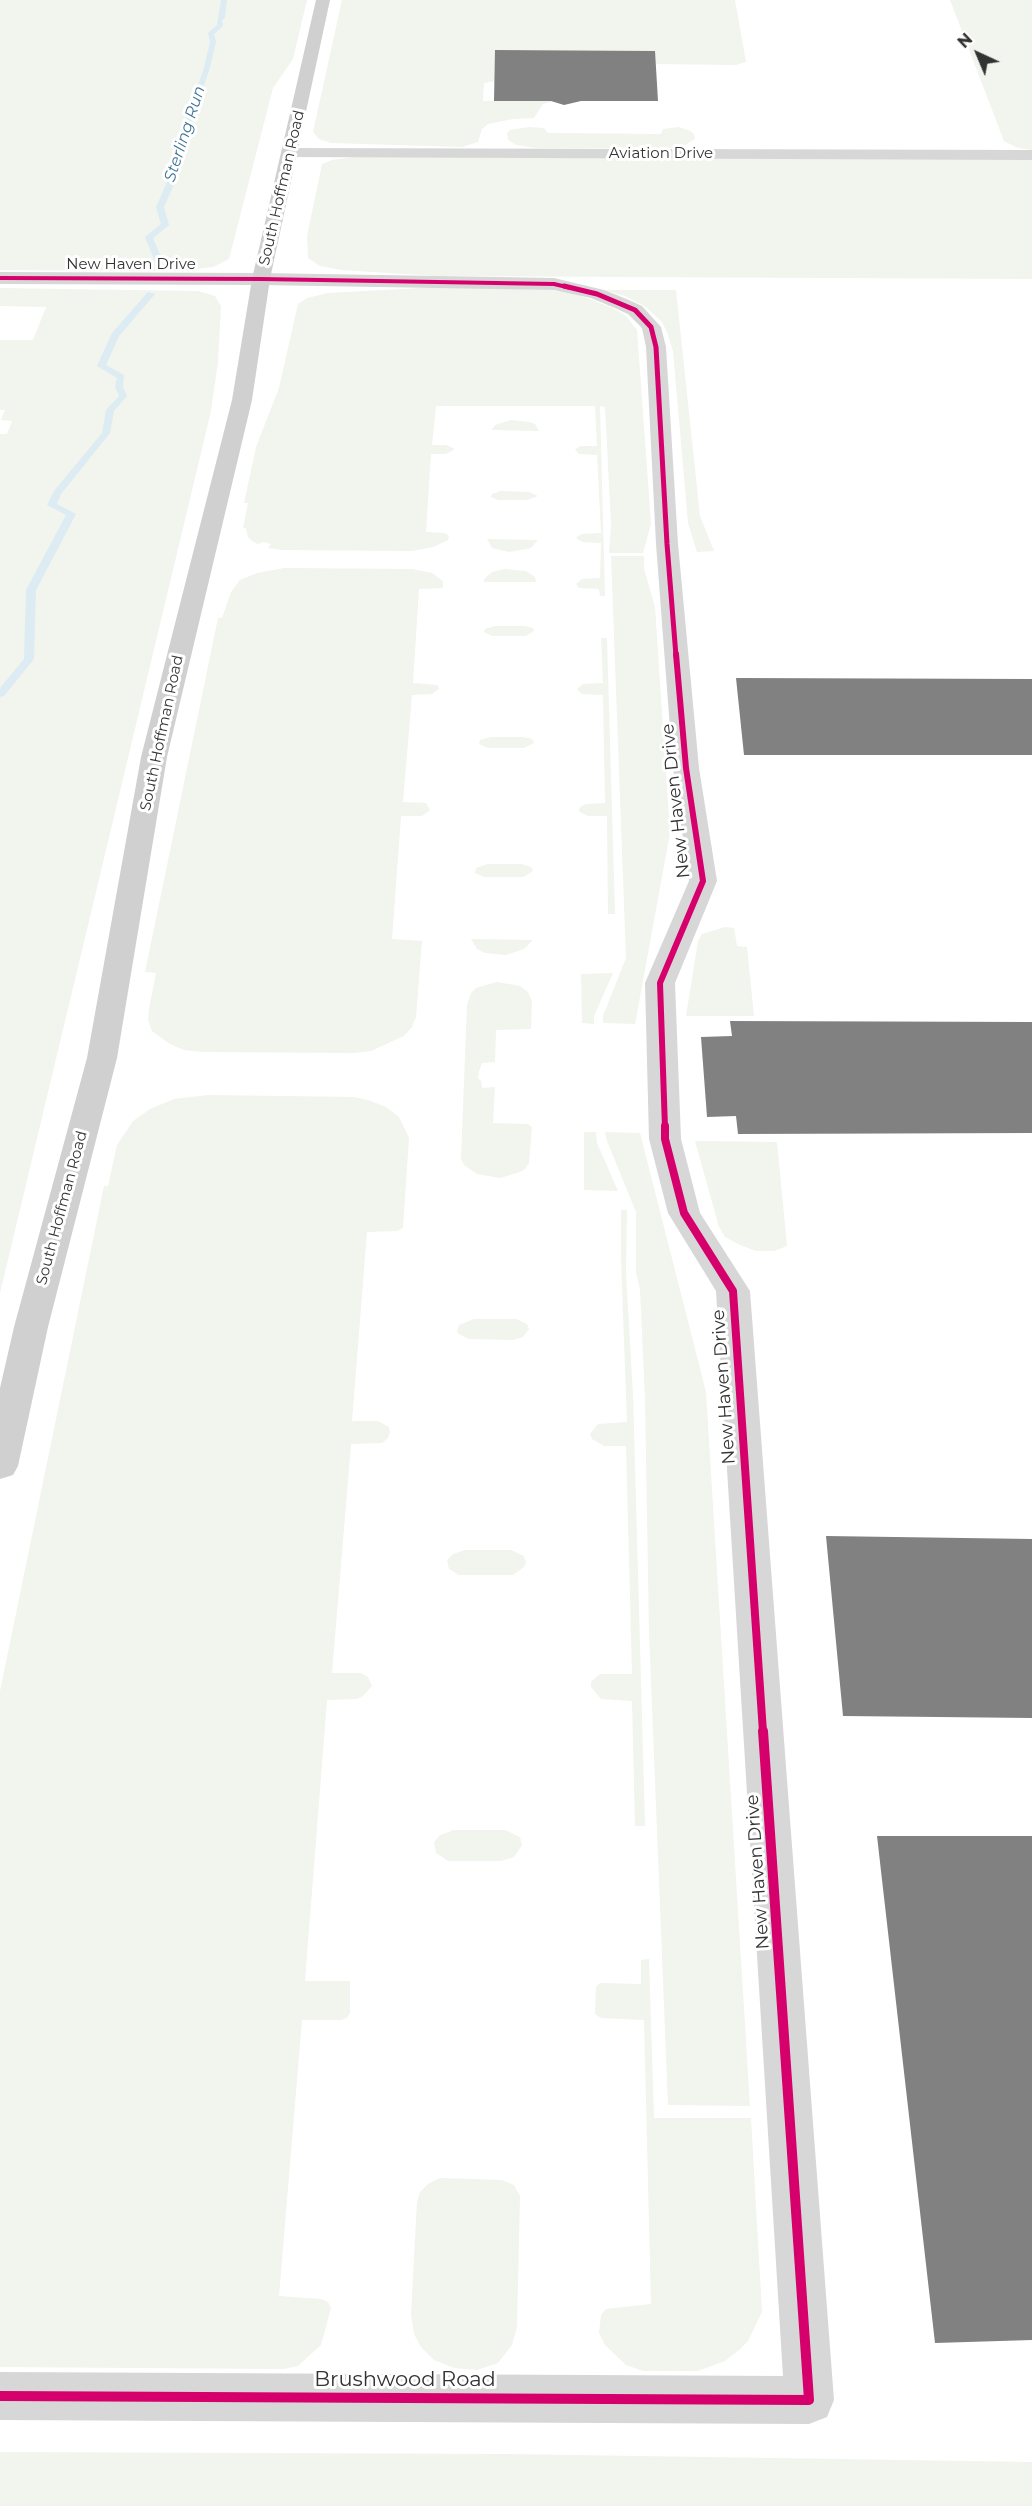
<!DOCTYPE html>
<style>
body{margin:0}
#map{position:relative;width:1032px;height:2506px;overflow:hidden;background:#fff;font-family:Montserrat,sans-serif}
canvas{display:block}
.north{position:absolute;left:948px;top:24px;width:60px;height:60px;-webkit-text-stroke:4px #fff;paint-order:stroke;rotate:316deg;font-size:16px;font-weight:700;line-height:24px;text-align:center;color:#333}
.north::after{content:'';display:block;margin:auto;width:21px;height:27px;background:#333;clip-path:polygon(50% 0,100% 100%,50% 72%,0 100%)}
</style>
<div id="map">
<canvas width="1032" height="2506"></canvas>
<div class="north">N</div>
</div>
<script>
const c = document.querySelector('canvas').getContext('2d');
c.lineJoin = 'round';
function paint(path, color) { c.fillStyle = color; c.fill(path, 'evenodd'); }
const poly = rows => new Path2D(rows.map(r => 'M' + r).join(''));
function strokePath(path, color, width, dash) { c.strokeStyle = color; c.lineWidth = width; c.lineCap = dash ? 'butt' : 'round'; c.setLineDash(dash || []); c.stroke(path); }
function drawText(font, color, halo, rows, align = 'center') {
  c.font = font + ' Montserrat,sans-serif'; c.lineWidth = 6; c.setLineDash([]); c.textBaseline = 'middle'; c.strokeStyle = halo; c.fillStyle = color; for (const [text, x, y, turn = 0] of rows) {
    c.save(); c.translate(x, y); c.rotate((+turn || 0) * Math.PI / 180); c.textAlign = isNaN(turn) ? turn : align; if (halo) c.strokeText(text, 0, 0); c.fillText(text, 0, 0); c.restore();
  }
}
paint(poly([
 [0,0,307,0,293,59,273,88,229,259,213,267,180,271,0,270],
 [342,0,735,0,746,62,736,65,656,64,654,51,495,50,495,81,484,83,483,101,555,101,543,104,534,118,513,119,488,124,482,129,478,142,462,147,331,143,319,139,313,132],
 [950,0,1032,0,1032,150,1018,148,1004,141],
 [529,127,544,128,548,133,661,134,663,129,679,127,690,131,694,134,695,139,682,147,666,148,537,148,516,145,508,140,507,133,510,130],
 [362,156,1032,159,1032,279,437,276,341,270,320,266,308,258,307,236,322,164,332,160],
 [440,287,552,290,579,295,613,308,626,316,637,330,651,524,643,553,609,553,611,524,605,407,600,406,605,596,600,596,599,589,579,588,576,584,582,579,600,578,601,543,582,542,576,538,581,534,601,533,597,455,579,454,575,449,581,446,597,446,595,406,436,406,432,445,446,445,455,449,446,454,431,454,426,532,445,533,449,536,448,540,433,547,412,551,282,550,268,548,271,544,263,542,258,544,252,541,248,537,246,528,243,528,248,503,244,503,256,447,279,388,298,304,307,298,328,293],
 [0,288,198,291,215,296,221,306,218,362,211,411,0,1293,0,434,7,434,12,421,1,420,5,410,0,410,0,340,33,340,46,307,0,306],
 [604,290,676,290,700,516,714,551,697,552,688,523,673,351,667,332,662,322,646,307,625,296],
 [511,420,530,422,535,424,539,431,492,430,495,425],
 [501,491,529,492,538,496,527,500,498,500,491,497,492,494],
 [487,539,538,540,531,548,509,552,492,548],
 [611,556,644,556,644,569,655,607,670,833,635,1024,603,1023,603,1016,626,958],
 [284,568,412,569,432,573,443,581,443,588,419,589,413,683,438,685,439,689,432,694,412,695,403,802,426,803,430,810,422,816,401,816,392,939,422,941,416,1017,412,1027,404,1036,371,1051,354,1053,202,1052,184,1050,170,1044,152,1031,148,1020,149,1009,156,973,145,972,218,618,222,618,231,592,240,580,257,573],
 [505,569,526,571,535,577,536,582,484,582,484,579,492,572],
 [495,626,525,626,533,628,534,631,526,636,492,636,484,632,485,629],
 [601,638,607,638,615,914,608,914,607,816,588,816,580,812,579,810,580,807,586,804,605,803,603,695,582,694,577,689,583,684,603,683],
 [491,737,523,737,532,739,534,743,524,748,488,748,479,744,480,740],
 [488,864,522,864,531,867,533,871,523,877,484,877,475,873,476,868],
 [725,927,734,928,737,946,747,947,754,1016,686,1016,698,941,702,934],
 [471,939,533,940,524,949,506,955,485,953,477,949],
 [613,973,594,1016,594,1024,582,1023,581,974],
 [497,982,520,986,528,992,532,1002,531,1029,496,1030,495,1062,482,1063,479,1071,478,1079,481,1080,482,1088,495,1087,493,1123,528,1124,532,1127,529,1163,524,1170,517,1173,500,1178,477,1174,464,1165,461,1159,467,1005,471,993,476,988],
 [208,1095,354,1097,368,1100,386,1107,399,1117,409,1138,403,1228,397,1231,367,1232,352,1421,378,1421,389,1427,390,1432,388,1438,382,1443,351,1444,332,1673,361,1673,368,1677,372,1686,363,1696,357,1699,327,1700,305,1981,350,1981,350,2013,347,2018,341,2020,302,2020,279,2296,321,2299,328,2302,331,2308,321,2345,298,2366,284,2369,0,2367,0,1691,104,1186,108,1186,117,1145,133,1121,150,1109,174,1099],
 [584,1132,596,1132,597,1143,618,1191,584,1190],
 [605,1132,640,1133,706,1392,750,2106,668,2105,649,1632,645,1400,640,1289,636,1272,636,1212,607,1141],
 [695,1141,777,1142,787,1246,774,1251,756,1251,740,1245,725,1237,719,1227],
 [621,1210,627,1210,626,1272,633,1395,645,1826,635,1826,632,1701,601,1699,591,1687,591,1682,600,1674,632,1674,626,1446,604,1446,592,1439,590,1434,598,1424,627,1422,621,1260],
 [474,1319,516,1319,527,1324,529,1329,523,1337,513,1340,469,1339,459,1334,457,1332,459,1325],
 [465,1550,511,1550,524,1556,526,1563,524,1567,513,1575,459,1575,449,1569,447,1560,453,1554],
 [454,1830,505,1830,520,1837,522,1845,514,1857,501,1861,448,1861,436,1853,434,1842,440,1835],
 [649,1959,654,2118,751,2118,762,2312,748,2341,739,2350,725,2361,698,2371,643,2371,626,2365,605,2345,599,2333,601,2315,606,2309,651,2304,644,2020,601,2018,595,2014,596,1987,600,1983,641,1984,641,1960],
 [440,2178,502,2180,514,2185,520,2196,517,2327,512,2345,498,2363,477,2370,454,2368,434,2360,421,2347,414,2334,411,2315,417,2202,420,2192,428,2184],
 [0,2452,507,2454,1032,2462,1032,2506,0,2506]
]), '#f1f5ed');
paint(poly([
 [221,0,227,0,225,17,222,21,223,26,214,34,216,42,209,71,180,155,183,164,164,207,169,225,153,238,163,262,159,264,155,262,145,237,161,224,156,207,175,164,174,155,203,71,210,42,208,33,217,25,221,0],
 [148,292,155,294,119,336,106,365,124,375,123,387,127,396,114,411,110,433,61,494,57,504,76,514,36,590,34,659,4,696,0,697,0,688,24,659,26,590,66,515,47,505,54,491,102,433,106,410,119,396,115,387,117,378,97,366,112,333,148,292]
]), '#ddebf3');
paint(poly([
 [495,50,655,51,658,101,581,101,564,105,551,101,494,101],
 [736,678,1032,679,1032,755,744,755],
 [730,1021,1032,1022,1032,1133,738,1134,736,1116,707,1117,701,1037,732,1036],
 [826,1536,1032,1539,1032,1718,843,1716],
 [877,1836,1032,1836,1032,2340,935,2343]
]), '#818181');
paint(poly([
 [290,148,1032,150,1032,160,284,157,281,153,284,149,290,148],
 [0,272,261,273,554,278,604,290,629,300,642,306,661,327,666,347,678,544,699,768,717,881,675,983,681,1139,700,1213,750,1291,834,2400,827,2417,809,2424,0,2420,0,2372,783,2376,716,1291,668,1213,649,1139,645,983,689,881,673,768,656,544,646,347,642,328,628,314,615,308,591,298,554,290,261,285,0,284,0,272]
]), '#d7d7d7');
paint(poly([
 [316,0,330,0,270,279,252,400,167,757,117,1058,48,1327,18,1466,13,1475,0,1479,0,1388,14,1327,87,1058,141,757,232,400,252,279,316,0]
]), '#d0d0d0');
strokePath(poly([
 [0,278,261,279,554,284,571,288]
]), '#d6006c', 4);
strokePath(poly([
 [564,286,597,294,635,310,651,327,656,347,667,544,676,656]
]), '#d6006c', 5);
strokePath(poly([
 [665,1128,660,983,703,881,686,768,676,654]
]), '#d6006c', 6);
strokePath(poly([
 [665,1126,665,1139,684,1213,733,1291,763,1732]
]), '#d6006c', 8);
strokePath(poly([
 [0,2396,809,2400,763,1731]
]), '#d6006c', 10);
drawText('15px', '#333', '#fff', [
 ["Aviation Drive",661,154],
 ["South Hoffman Road",282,188,-77],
 ["New Haven Drive",131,265],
 ["South Hoffman Road",162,733,-78],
 ["South Hoffman Road",62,1208,-75]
]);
drawText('italic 16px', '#3f7597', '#fff', [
 ["Sterling Run",185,134,-72]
]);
drawText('18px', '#333', '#fff', [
 ["New Haven Drive",676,801,-96],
 ["New Haven Drive",724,1387,-94],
 ["New Haven Drive",758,1872,-94]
]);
drawText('21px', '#333', '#fff', [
 ["Brushwood Road",405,2380]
]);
</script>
